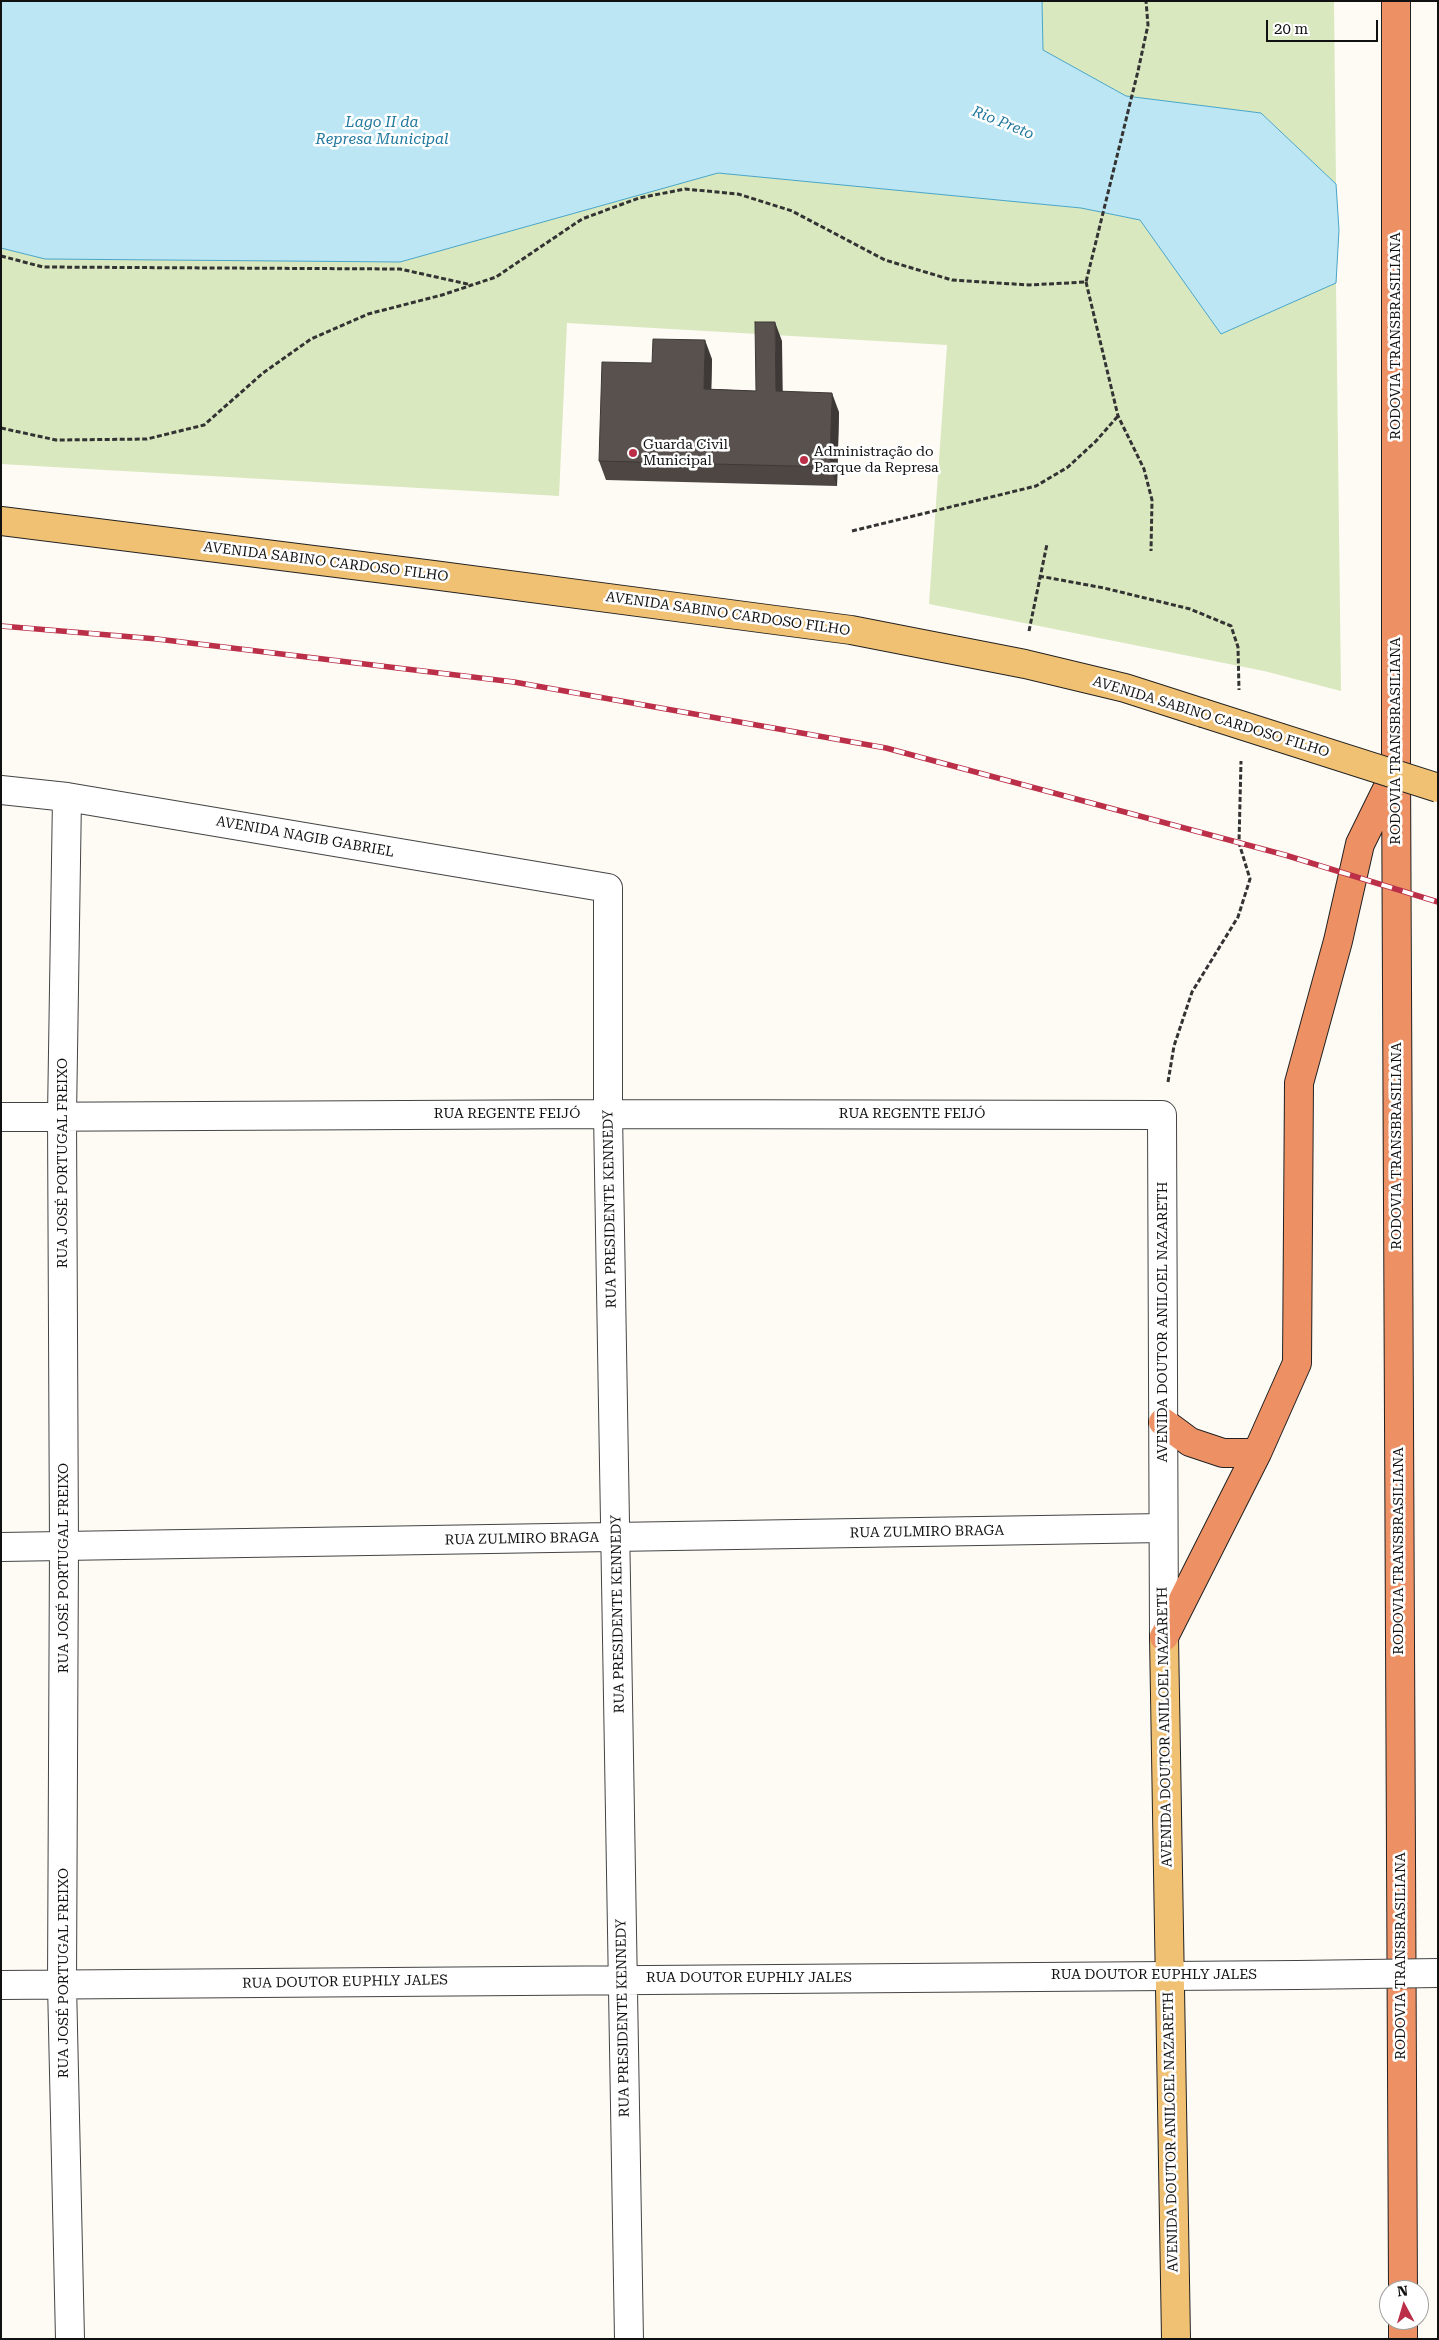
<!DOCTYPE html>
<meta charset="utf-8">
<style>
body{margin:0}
#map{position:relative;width:1439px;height:2340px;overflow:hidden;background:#fefbf5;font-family:"Roboto Serif",serif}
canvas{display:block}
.frame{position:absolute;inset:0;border:2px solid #111;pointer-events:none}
.north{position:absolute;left:1379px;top:2280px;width:50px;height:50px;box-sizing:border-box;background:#fff;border:1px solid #a0a0a0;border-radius:50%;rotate:354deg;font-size:14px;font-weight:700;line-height:20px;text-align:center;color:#111}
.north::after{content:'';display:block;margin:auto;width:18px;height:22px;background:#bb2f48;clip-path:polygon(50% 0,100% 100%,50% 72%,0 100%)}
.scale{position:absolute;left:1266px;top:20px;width:112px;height:22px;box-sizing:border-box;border:2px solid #111;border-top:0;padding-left:6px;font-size:15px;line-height:18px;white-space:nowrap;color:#111;-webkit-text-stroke:4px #fff;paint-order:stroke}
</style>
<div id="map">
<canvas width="1439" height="2340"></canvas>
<div class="frame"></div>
<div class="north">N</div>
<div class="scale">20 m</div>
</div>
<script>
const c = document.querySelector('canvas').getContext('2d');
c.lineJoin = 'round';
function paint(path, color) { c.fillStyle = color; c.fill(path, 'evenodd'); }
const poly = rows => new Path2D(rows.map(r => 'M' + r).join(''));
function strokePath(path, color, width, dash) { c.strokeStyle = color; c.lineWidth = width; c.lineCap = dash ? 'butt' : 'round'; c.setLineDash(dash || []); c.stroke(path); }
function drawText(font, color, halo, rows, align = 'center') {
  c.font = font + ' "Roboto Serif",serif'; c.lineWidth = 5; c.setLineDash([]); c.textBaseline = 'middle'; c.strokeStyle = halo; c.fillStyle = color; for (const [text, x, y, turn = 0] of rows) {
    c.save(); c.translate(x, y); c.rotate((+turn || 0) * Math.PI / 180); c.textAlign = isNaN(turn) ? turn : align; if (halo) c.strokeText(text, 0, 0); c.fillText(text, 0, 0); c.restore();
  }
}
paint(poly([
 [1042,1,1334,1,1336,184,1261,113,1126,96,1043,50],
 [718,173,1081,208,1140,220,1221,334,1336,283,1341,691,1264,671,929,604,947,345,567,323,559,496,1,464,1,248,45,259,400,262]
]), '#dae8bf');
const water = poly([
 [1,1,1042,1,1043,50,1126,96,1261,113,1336,184,1339,230,1336,283,1221,334,1140,220,1081,208,718,173,400,262,45,259,1,248,1,1]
]);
paint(water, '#bce6f4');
strokePath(water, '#47a5c7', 1);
const minor = poly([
 [1,790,67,797,608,888,608,1114,629,2339],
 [67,797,62,1116,64,1546,62,1984,70,2339],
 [1,1117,608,1114,1162,1115,1164,1637],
 [1,1547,1163,1528],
 [1,1985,1297,1975]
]);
const major = poly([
 [1,521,433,575,851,630,1025,664,1125,688,1203,713],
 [1164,1637,1176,2339]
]);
const highway = poly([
 [1396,1,1396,771,1403,2290],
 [1163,1422,1190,1442,1223,1453,1257,1453],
 [1164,1637,1257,1453,1297,1363,1299,1083,1338,941,1360,844,1393,777],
 [1403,2320,1403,2339]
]);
strokePath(minor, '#444', 30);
strokePath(major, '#222', 30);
strokePath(highway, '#222', 30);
strokePath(poly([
 [1,256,43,267,400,269,472,285],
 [1086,282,1118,416,1144,469,1152,500,1151,551],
 [1,428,56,440,147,439,204,425,263,373,311,339,368,314,442,295,496,277,582,219,639,198,685,189,738,194,792,211,885,260,952,280,1029,285,1086,282,1138,71,1148,25,1146,1],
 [852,531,1036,486,1068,467,1096,441,1118,416],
 [1039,576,1104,588,1190,609,1231,626,1238,647,1239,690],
 [1029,631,1047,544],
 [1168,1082,1174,1046,1192,992,1238,917,1250,879,1239,843,1241,761]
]), '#333', 3, [5, 2.5]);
strokePath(minor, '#fff', 28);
strokePath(major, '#f1c173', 28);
strokePath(highway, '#ed9165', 28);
const rail = poly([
 [1,626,157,639,514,682,886,748,1285,855,1438,902]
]);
strokePath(rail, '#bb2f48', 5.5);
strokePath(rail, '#fff', 4, [11]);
const minorBridge = poly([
 [1297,1975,1438,1973]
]);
const majorBridge = poly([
 [1203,713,1438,788]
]);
strokePath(minorBridge, '#444', 30, []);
strokePath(majorBridge, '#222', 30, []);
strokePath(minorBridge, '#fff', 28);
strokePath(majorBridge, '#f1c173', 28);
paint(poly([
 [782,341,782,391,839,412,837,486,606,480,599,461,652,363,712,359,711,389,756,391]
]), '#4d4643');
paint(poly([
 [775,322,782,341,783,410,776,391],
 [705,340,712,359,711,408,704,389],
 [832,393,839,412,837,486,830,467]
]), '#3e3937');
const building = poly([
 [755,322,775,322,776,391,832,393,830,467,599,461,602,362,652,363,653,339,705,340,704,389,756,391,755,322]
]);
paint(building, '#59514e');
strokePath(building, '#3e3937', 1);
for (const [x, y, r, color] of [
 [633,453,5,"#bb2f48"],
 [804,460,5,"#bb2f48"]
]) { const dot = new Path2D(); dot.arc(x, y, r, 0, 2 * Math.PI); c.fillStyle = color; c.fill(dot); strokePath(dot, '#fff', 2); }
drawText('14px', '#111', '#fff', [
 ["RODOVIA TRANSBRASILIANA",1396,336,-90],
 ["AVENIDA SABINO CARDOSO FILHO",326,562,7],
 ["AVENIDA SABINO CARDOSO FILHO",728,614,8],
 ["AVENIDA SABINO CARDOSO FILHO",1211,717,17],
 ["RODOVIA TRANSBRASILIANA",1396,741,-90],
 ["AVENIDA NAGIB GABRIEL",305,837,10],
 ["RUA REGENTE FEIJÓ",507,1114],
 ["RUA REGENTE FEIJÓ",912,1114],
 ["RODOVIA TRANSBRASILIANA",1397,1146,-90],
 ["RUA JOSÉ PORTUGAL FREIXO",63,1163,-90],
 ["RUA PRESIDENTE KENNEDY",610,1209,-91],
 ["AVENIDA DOUTOR ANILOEL NAZARETH",1163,1322,-90],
 ["RUA ZULMIRO BRAGA",927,1532,-1],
 ["RUA ZULMIRO BRAGA",522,1539,-1],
 ["RODOVIA TRANSBRASILIANA",1399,1551,-90],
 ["RUA JOSÉ PORTUGAL FREIXO",64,1568,-90],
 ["RUA PRESIDENTE KENNEDY",618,1614,-91],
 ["AVENIDA DOUTOR ANILOEL NAZARETH",1165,1727,-91],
 ["RODOVIA TRANSBRASILIANA",1401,1956,-90],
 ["RUA JOSÉ PORTUGAL FREIXO",64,1973,-90],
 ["RUA DOUTOR EUPHLY JALES",1154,1975],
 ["RUA DOUTOR EUPHLY JALES",749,1978],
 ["RUA DOUTOR EUPHLY JALES",345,1982,-1],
 ["RUA PRESIDENTE KENNEDY",623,2018,-91],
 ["AVENIDA DOUTOR ANILOEL NAZARETH",1171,2132,-91]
]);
drawText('14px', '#111', '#fff', [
 ["Guarda Civil",643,445],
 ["Municipal",643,461],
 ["Administração do",814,452],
 ["Parque da Represa",814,468]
], 'left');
drawText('italic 15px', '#1f789e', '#fff', [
 ["Lago II da",382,123],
 ["Represa Municipal",382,140],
 ["Rio Preto",1003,123,22]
]);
</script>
